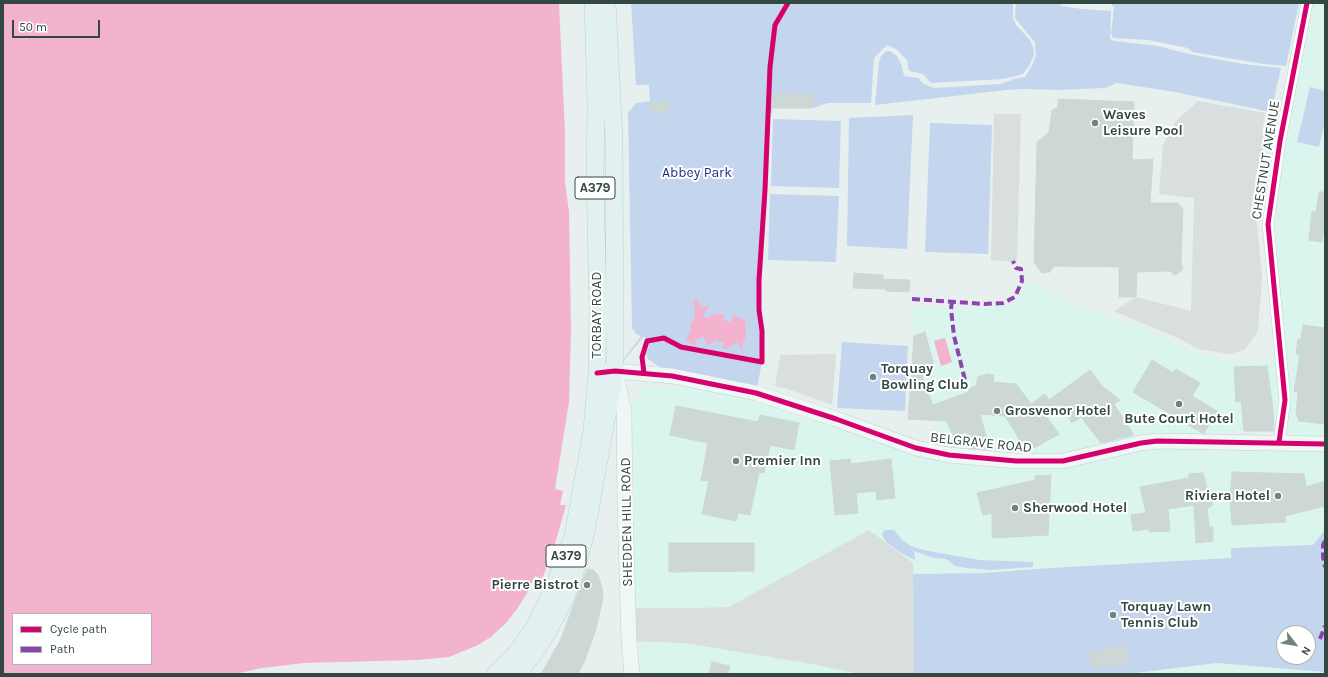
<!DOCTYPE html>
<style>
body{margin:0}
#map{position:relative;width:1328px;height:677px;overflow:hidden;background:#e8f0ef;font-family:Karla,sans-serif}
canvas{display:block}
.frame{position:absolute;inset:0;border:4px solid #334743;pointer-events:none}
.legend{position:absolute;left:12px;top:613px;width:140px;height:52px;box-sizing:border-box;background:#fff;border:1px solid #adb5b4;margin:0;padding:5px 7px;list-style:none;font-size:12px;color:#334743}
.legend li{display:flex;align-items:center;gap:8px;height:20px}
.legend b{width:20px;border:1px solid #adb5b4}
.north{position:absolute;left:1276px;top:625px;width:40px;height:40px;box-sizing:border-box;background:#fff;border:1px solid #adb5b4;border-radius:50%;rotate:121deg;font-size:11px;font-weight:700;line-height:16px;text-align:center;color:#334743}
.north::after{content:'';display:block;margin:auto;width:14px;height:18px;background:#72827f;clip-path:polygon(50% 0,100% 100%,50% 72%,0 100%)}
.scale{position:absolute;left:12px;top:20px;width:88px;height:18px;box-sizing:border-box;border:2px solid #334743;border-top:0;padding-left:5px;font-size:12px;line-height:14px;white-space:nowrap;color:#334743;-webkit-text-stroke:3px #fff;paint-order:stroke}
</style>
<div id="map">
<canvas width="1328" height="677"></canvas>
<div class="frame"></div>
<ul class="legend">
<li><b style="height:5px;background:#d6006c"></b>Cycle path</li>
<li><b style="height:5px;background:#8e44ad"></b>Path</li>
</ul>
<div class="north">N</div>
<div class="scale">50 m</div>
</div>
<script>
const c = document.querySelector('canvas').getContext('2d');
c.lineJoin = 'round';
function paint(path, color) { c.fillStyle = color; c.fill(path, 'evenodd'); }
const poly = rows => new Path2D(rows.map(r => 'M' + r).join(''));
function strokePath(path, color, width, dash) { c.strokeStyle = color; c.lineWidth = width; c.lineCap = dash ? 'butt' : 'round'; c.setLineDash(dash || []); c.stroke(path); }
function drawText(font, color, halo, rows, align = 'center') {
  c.font = font + ' Karla,sans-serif'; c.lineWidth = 4; c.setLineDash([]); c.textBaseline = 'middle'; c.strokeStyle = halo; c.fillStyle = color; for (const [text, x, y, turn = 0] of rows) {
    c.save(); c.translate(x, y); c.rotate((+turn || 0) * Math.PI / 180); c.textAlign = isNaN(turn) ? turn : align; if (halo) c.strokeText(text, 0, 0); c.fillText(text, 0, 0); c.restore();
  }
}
paint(poly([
 [1313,3,1325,3,1325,436,1300,437,1292,432,1286,422,1288,378,1281,323,1273,215],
 [1031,283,1080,308,1141,327,1197,353,1231,362,1275,358,1280,395,1275,431,1244,431,1203,434,1174,434,1135,438,1065,453,1040,456,945,448,930,396,913,352,912,307,981,309,1014,303,1024,286],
 [670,387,727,394,778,407,934,459,993,469,1041,468,1142,449,1164,447,1325,450,1325,530,1313,545,1232,558,1050,568,984,573,913,574,913,563,869,530,729,607,693,608,641,608,635,600,633,548,634,484,631,414,633,402,637,394,646,388],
 [638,641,685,643,812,664,859,674,641,674],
 [1217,663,1325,672,1325,674,1127,674]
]), '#d9f5ee');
paint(poly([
 [631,3,1013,3,1013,18,1016,25,1030,40,1033,47,1034,55,1030,64,1023,74,1003,79,931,83,923,74,909,71,907,60,896,49,887,45,874,58,871,103,828,103,813,108,812,94,772,94,772,114,767,113,766,126,765,190,759,280,759,310,762,331,762,362,756,393,672,376,648,359,646,354,647,350,649,347,644,336,615,371,641,336,636,334,632,328,628,113,636,103,650,101,649,85,636,85],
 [1016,3,1060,3,1061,6,1082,9,1111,11,1110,39,1115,41,1158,46,1189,54,1243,64,1281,68,1271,112,1175,92,1117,83,1105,88,1059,90,1023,89,1007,90,875,105,879,62,881,56,886,51,890,51,897,56,902,66,904,76,918,78,924,84,934,88,1001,84,1014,79,1025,77,1032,66,1036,55,1035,42,1015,18],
 [1110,3,1299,3,1286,66,1264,64,1192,52,1188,48,1148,40,1113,38,1111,33,1114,7],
 [1310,87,1325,91,1325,121,1319,147,1297,142],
 [913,115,907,249,847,246,849,118],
 [773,119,841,121,839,188,771,186],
 [930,123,992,125,988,254,925,252],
 [770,194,839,196,836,262,768,260],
 [842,342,908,346,905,411,837,408],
 [885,530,894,530,902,540,911,546,923,550,980,560,1033,562,1033,567,991,570,966,568,955,566,946,559,934,558,914,551,915,560,901,553,886,542,882,535,883,532],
 [1325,530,1325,672,1217,663,1127,674,914,674,913,574,984,573,1050,568,1231,558,1231,548,1313,545],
 [1284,633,1308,633,1308,657,1284,657]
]), '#c4d6ee');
paint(poly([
 [1198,101,1265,113,1262,131,1265,141,1255,179,1255,204,1262,278,1258,330,1253,339,1244,350,1230,354,1198,349,1180,339,1114,311,1136,297,1191,311,1194,198,1159,194,1163,145,1175,122],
 [994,114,1021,114,1017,262,991,260],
 [836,354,832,405,788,389,775,386,780,355],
 [869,530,913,563,914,674,859,674,812,664,685,643,629,641,628,608,693,608,729,607]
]), '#d8dfde');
paint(poly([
 [3,3,559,3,565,133,565,182,569,212,571,331,569,402,555,489,563,491,560,505,566,505,553,551,542,579,535,576,527,593,517,609,506,623,491,637,476,646,449,657,417,660,304,663,262,668,235,674,3,674],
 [13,614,151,614,151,664,13,664],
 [693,300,697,300,702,307,709,306,703,316,706,318,715,314,724,314,723,320,731,322,734,315,745,320,746,335,741,350,737,342,727,349,721,348,725,343,715,340,711,344,706,345,706,340,703,337,696,340,695,346,686,340,691,330,690,326,695,316,695,310],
 [945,338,952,362,941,366,934,341]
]), '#f3b2cd');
const building = poly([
 [772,94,813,94,813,108,772,108,772,94],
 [1058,99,1134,102,1132,160,1153,159,1150,203,1178,203,1183,209,1181,263,1183,269,1175,275,1170,271,1137,272,1136,297,1119,297,1119,267,1054,266,1050,272,1042,273,1034,262,1037,142,1049,132,1052,110,1058,107,1058,99],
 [650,102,668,102,668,113,651,112,650,102],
 [1319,192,1325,192,1325,229,1324,228,1322,242,1309,240,1312,211,1316,212,1319,192],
 [854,273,883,275,883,279,910,280,909,292,886,291,886,289,853,288,854,273],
 [1303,325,1324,328,1323,332,1325,333,1325,424,1299,421,1296,413,1298,392,1294,391,1300,355,1296,354,1298,339,1301,339,1303,325],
 [925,332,934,366,920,370,933,405,969,392,968,389,976,386,978,377,988,374,994,375,993,382,1016,384,1031,404,1045,394,1049,400,1090,370,1102,386,1120,400,1114,404,1134,435,1101,443,1081,417,1072,423,1060,404,1045,415,1059,434,1034,448,1029,441,1022,444,1005,416,980,414,990,450,969,448,966,432,953,436,947,421,908,419,914,336,925,332],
 [1152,360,1173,373,1176,369,1200,383,1192,396,1217,411,1204,433,1202,433,1133,392,1152,360],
 [1267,366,1273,409,1274,431,1244,431,1241,401,1236,402,1234,367,1267,366],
 [676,406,758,422,760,415,799,423,794,450,770,445,764,473,759,472,750,515,738,513,736,521,702,514,709,481,701,480,708,443,670,435,676,406],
 [850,459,851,464,891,459,895,498,877,500,876,491,856,493,858,513,835,515,830,461,850,459],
 [1232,472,1304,474,1306,487,1325,481,1325,506,1285,516,1286,522,1232,525,1230,499,1232,472],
 [1203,473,1208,493,1212,493,1212,506,1207,508,1209,527,1213,527,1213,541,1196,543,1194,505,1168,509,1170,531,1149,532,1149,529,1133,531,1131,515,1146,513,1140,487,1189,478,1189,474,1203,473],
 [1051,475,1048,535,992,538,992,513,983,515,977,493,1035,480,1035,476,1051,475],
 [669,543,754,543,754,571,669,572,669,543],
 [587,569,593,570,598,575,602,587,603,599,596,629,585,660,578,674,541,674,560,641,587,569],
 [1126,645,1129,662,1092,669,1089,652,1126,645],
 [712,662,730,666,728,674,709,674,712,662]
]);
paint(building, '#cdd7d5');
strokePath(building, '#cdd8d6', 1);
const street = poly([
 [1279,442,1285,400,1268,224,1280,141,1307,3]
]);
const secondary = poly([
 [604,372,615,371,672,376,756,393,836,419,916,448,949,455,1016,461,1063,461,1141,443,1157,441,1325,444],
 [615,372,624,411,625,508,629,641,632,674]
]);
const primary = poly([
 [495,674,513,657,534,628,554,587,573,536,592,430,597,373,598,311,595,178,596,104,593,3],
 [517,674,535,652,547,633,564,601,573,579,586,532,615,371,614,139,607,3]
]);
strokePath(street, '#c5cecd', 12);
strokePath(secondary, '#c0d1d0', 16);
strokePath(primary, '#b3d4d1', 18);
strokePath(street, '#fcfdfd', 11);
strokePath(secondary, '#eef6f6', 15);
strokePath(primary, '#e2f1ef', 17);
strokePath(poly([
 [912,299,985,304,1003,303,1015,297,1022,281,1021,269,1016,268,1013,261],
 [952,301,951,309,954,336,965,380],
 [1325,541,1323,545,1323,557,1325,567],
 [1320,639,1325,626]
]), '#8e44ad', 4, [8, 4]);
strokePath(poly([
 [597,373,615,371,672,376,756,393,836,419,916,448,949,455,1016,461,1063,461,1141,443,1157,441,1325,444],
 [644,373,642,357,647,341,664,338,681,347,762,362,762,331,759,310,759,280,765,190,770,67,775,25,788,3],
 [1279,442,1285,400,1268,224,1280,141,1307,3]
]), '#d6006c', 5);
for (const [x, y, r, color] of [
 [1095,123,4,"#72827f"],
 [873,377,4,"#72827f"],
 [1179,404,4,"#72827f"],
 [997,411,4,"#72827f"],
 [736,461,4,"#72827f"],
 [1278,496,4,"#72827f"],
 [1015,508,4,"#72827f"],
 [587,585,4,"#72827f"],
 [1113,615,4,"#72827f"]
]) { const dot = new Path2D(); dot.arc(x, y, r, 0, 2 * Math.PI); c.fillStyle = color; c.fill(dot); strokePath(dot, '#fff', 1.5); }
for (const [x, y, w] of [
 [595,188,40],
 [566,556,40]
]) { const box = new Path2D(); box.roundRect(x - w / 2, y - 11, w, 22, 3); c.fillStyle = '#fff'; c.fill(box); strokePath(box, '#334743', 1); }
drawText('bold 13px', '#334743', null, [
 ["A379",595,188],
 ["A379",566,556]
]);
drawText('bold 14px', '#334743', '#fff', [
 ["Waves",1103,115],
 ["Leisure Pool",1103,131],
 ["Torquay",881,369],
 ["Bowling Club",881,385],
 ["Grosvenor Hotel",1005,411],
 ["Bute Court Hotel",1179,419,"center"],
 ["Premier Inn",744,461],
 ["Riviera Hotel",1270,496,"right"],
 ["Sherwood Hotel",1023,508],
 ["Pierre Bistrot",579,585,"right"],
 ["Torquay Lawn",1121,607],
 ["Tennis Club",1121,623]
], 'left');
drawText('14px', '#334743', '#fff', [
 ["CHESTNUT AVENUE",1266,160,-81],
 ["TORBAY ROAD",597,315,-90],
 ["BELGRAVE ROAD",981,443,6],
 ["SHEDDEN HILL ROAD",627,522,-91]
]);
drawText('14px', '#20327e', '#fff', [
 ["Abbey Park",697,173]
]);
</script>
